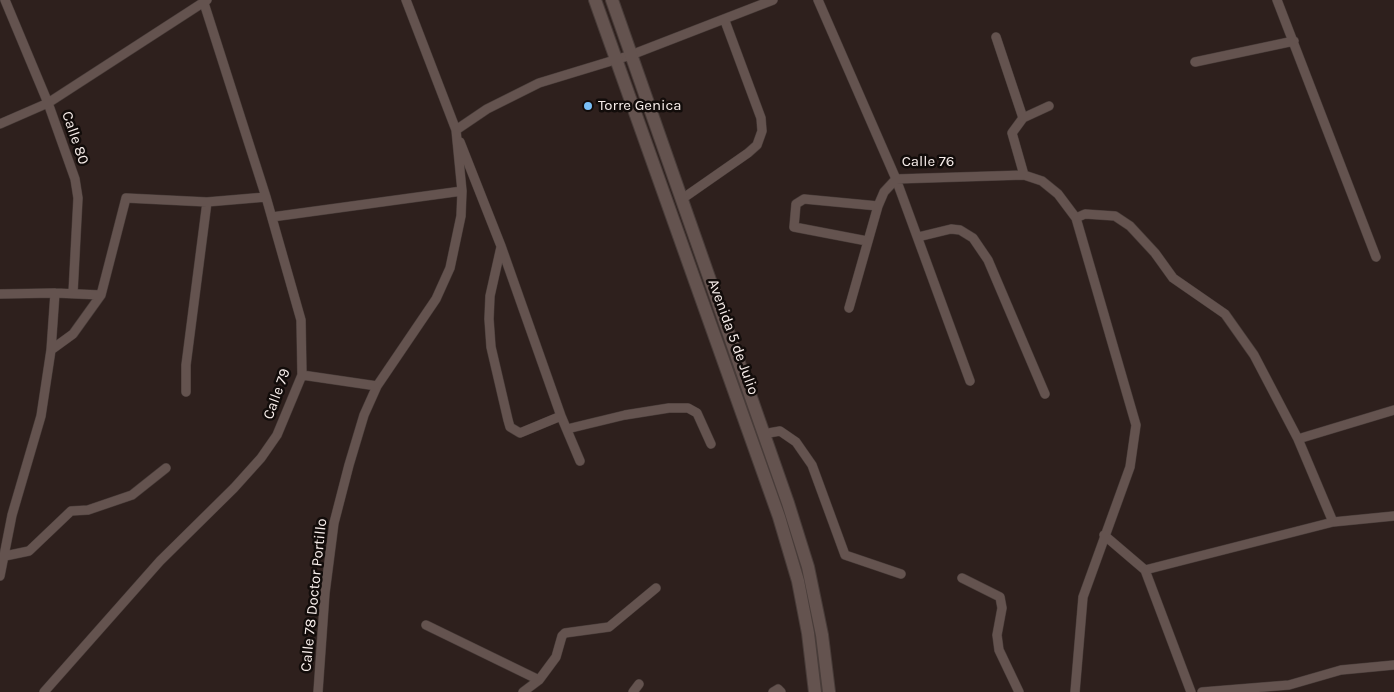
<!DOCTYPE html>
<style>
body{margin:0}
canvas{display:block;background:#2e201d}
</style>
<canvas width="1394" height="692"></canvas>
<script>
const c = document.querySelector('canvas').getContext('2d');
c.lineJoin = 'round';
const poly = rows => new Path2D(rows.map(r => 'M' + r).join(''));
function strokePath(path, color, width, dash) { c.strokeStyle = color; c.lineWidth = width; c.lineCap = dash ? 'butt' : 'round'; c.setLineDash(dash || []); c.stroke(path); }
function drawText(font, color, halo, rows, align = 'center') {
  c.font = font + ' Karla,sans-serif'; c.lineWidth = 5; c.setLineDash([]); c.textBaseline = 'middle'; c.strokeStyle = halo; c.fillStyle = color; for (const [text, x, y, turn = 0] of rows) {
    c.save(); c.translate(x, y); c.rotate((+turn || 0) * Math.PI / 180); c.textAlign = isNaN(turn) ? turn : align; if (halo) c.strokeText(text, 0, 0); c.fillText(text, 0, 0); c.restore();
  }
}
const street = poly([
 [5,0,48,103,75,179,78,198,73,293],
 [818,0,896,179,1024,175,1042,181,1058,194,1076,218,1136,425,1130,467,1083,597,1075,692],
 [1277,0,1376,257],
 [996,37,1023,118],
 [1195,62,1294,41],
 [0,124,48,103,207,0],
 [456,130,487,109,539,83,631,55,773,0],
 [460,142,501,246,561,416,580,461],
 [1024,175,1012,133,1023,118,1049,106],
 [682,199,748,153,757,145,762,131,761,118,725,21],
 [272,217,462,191],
 [1076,218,1085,214,1115,216,1130,226,1155,253,1173,278,1225,314,1254,355,1298,439,1333,522],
 [918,237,951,229,960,230,973,238,988,260,1045,394],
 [867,241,794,227,796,204,804,199,878,206],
 [501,247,490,296,489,319,491,347,508,420,510,427,520,433,561,416],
 [0,294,55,293,101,295,126,198,207,202,266,197],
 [849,308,878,206,884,192,896,179,970,381],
 [51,350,73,334,101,295],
 [302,375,377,386],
 [186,392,186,365,207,202],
 [567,429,625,415,669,408,688,408,697,413,711,444],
 [763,434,780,431,796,442,812,465,845,555,901,574],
 [1298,439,1394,410],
 [1104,535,1145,570,1191,692],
 [5,556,29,551,71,511,88,510,132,495,166,468],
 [1145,570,1333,522,1394,516],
 [0,576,12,515,41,416,51,350,55,293],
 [962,578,1000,597,1002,608,997,635,999,650,1019,692],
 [426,625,539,680,523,692],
 [539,680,556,657,562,636,565,633,609,627,656,588],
 [44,692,160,561,234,488,261,458,277,435,302,375,301,320,266,197,203,0],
 [318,692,325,593,334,523,349,465,364,415,377,386,436,299,450,268,461,216,462,191,456,130,406,0],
 [633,692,639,684],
 [773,692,778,689,781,692],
 [1202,692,1289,685,1341,670,1394,665]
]);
const secondary = poly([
 [595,0,779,517,798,581,808,633,815,692],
 [612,0,788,503,808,567,822,635,829,692]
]);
strokePath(street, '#483c39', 10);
strokePath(secondary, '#483c39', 14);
strokePath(street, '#64534f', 9);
strokePath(secondary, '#64534f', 12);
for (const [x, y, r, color] of [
 [588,106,5,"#79bff8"]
]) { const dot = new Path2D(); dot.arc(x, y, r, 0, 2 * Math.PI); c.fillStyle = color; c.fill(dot); strokePath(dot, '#120c0a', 2); }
drawText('15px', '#f9efec', '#120c0a', [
 ["Torre Genica",598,106]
], 'left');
drawText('15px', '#f9efec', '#120c0a', [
 ["Calle 80",75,138,71],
 ["Calle 76",928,162],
 ["Avenida 5 de Julio",733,337,70],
 ["Calle 79",277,394,-70],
 ["Calle 78 Doctor Portillo",314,595,-84]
]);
</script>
